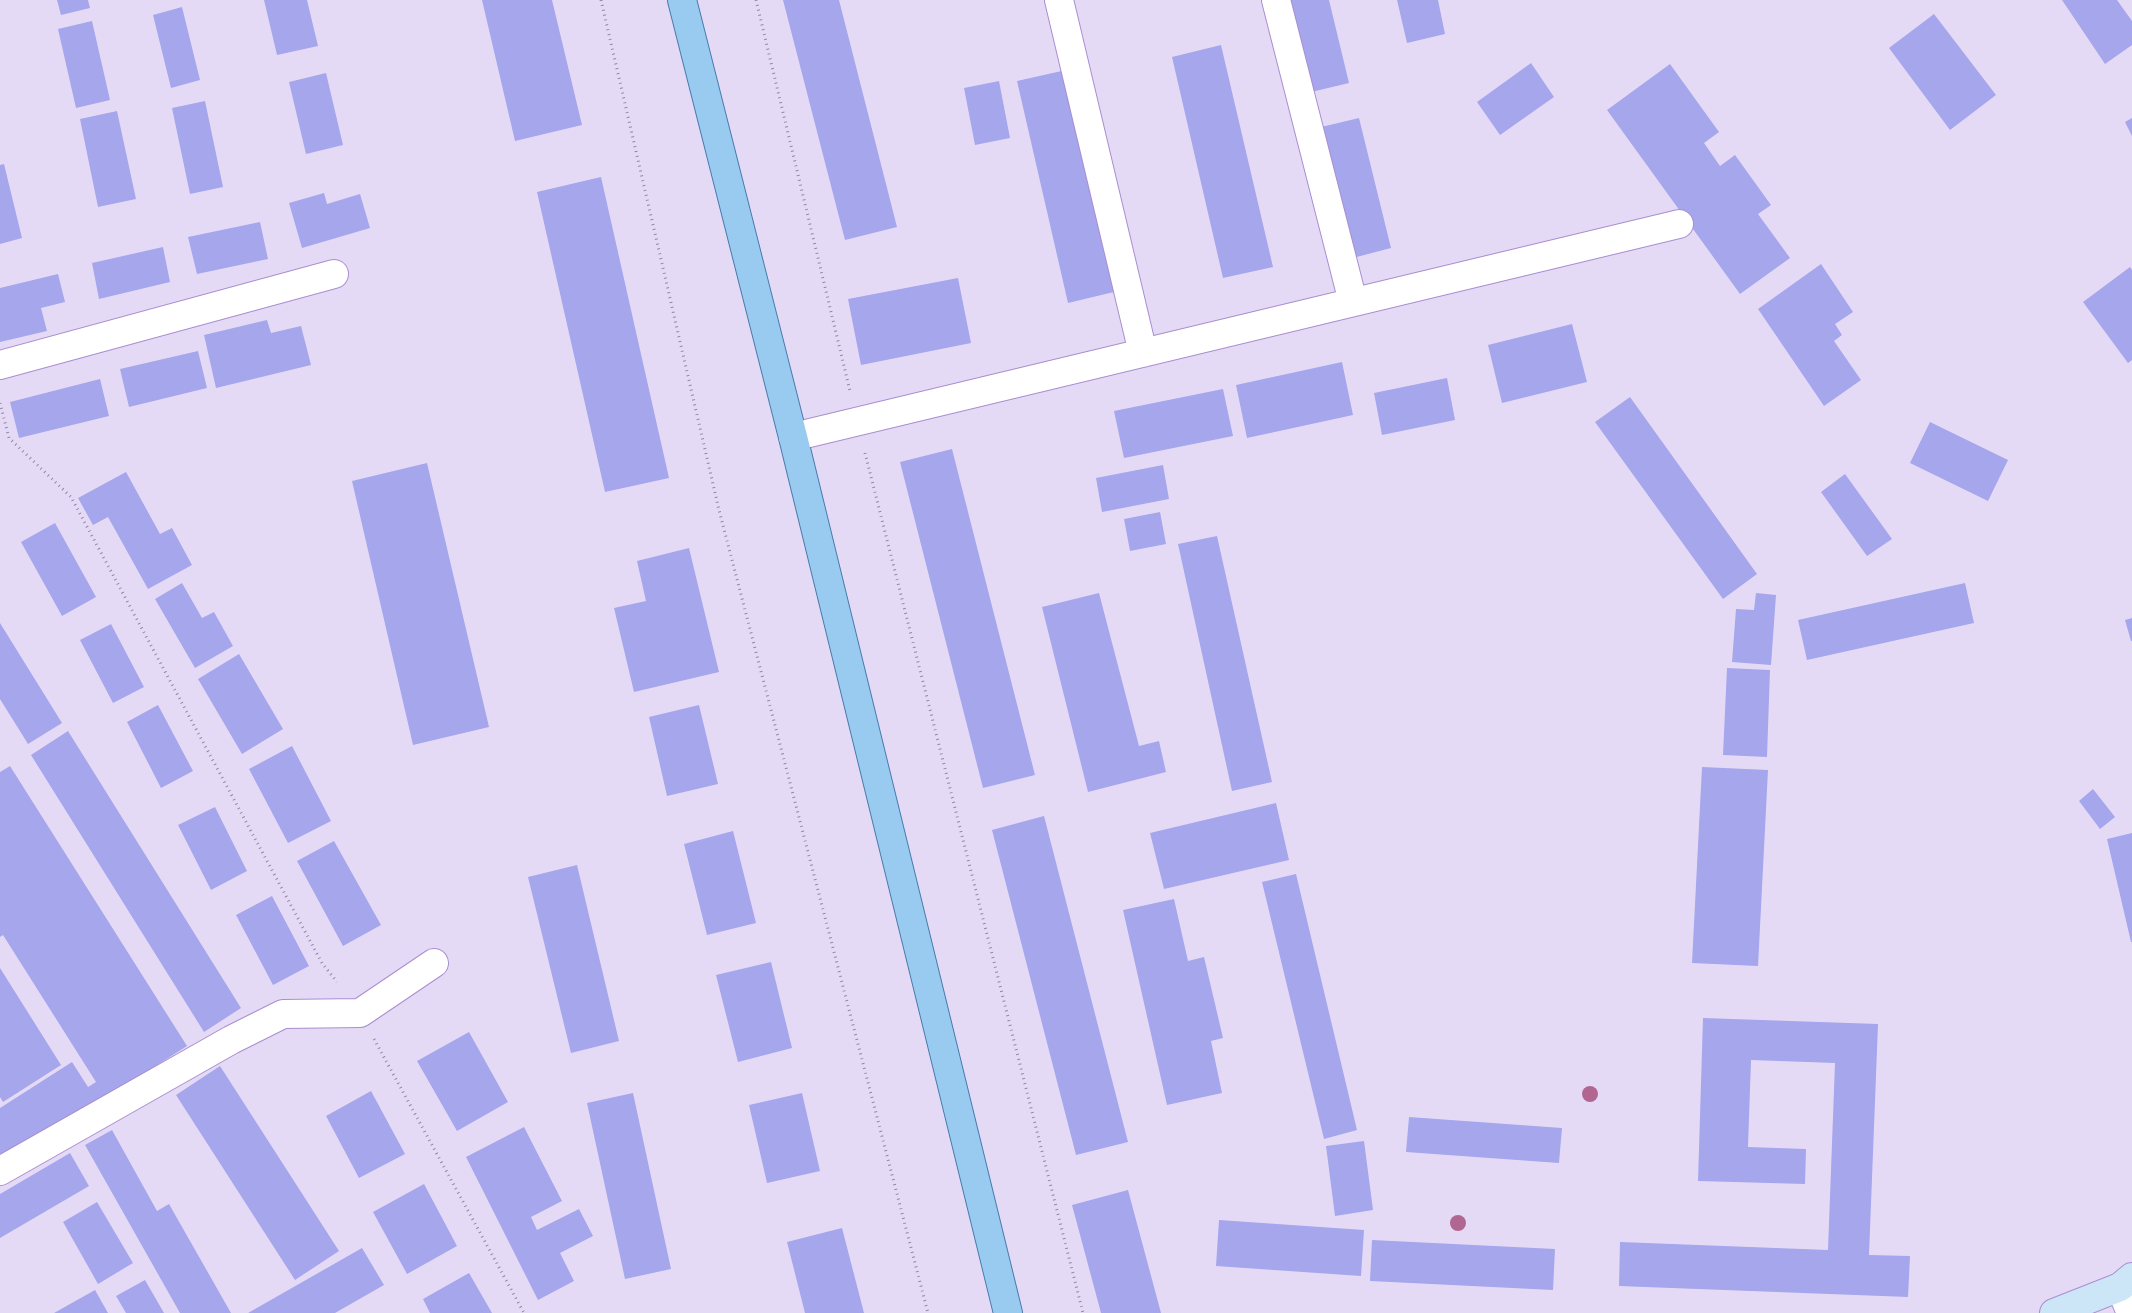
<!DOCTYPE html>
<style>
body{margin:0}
canvas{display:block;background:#e5daf6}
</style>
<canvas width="2132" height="1313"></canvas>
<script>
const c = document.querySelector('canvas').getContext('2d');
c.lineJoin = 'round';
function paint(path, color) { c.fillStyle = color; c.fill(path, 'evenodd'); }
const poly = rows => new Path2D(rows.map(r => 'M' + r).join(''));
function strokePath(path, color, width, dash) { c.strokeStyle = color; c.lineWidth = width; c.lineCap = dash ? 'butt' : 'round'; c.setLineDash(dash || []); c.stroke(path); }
paint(poly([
 [57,0,88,0,90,8,61,15],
 [264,0,307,0,318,46,277,55],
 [482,0,552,0,582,125,515,141],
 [783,0,839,0,897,227,845,240],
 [1285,0,1329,0,1349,83,1307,93],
 [1397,0,1438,0,1445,34,1407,43],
 [2062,0,2117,0,2132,21,2132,45,2105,64],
 [182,7,200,80,171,88,153,15],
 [1934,14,1996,95,1950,130,1889,48],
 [92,21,110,100,76,108,58,29],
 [1221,45,1273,267,1223,278,1172,57],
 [1531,63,1554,97,1500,135,1477,102],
 [1670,64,1719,132,1704,143,1720,166,1735,155,1771,205,1758,214,1790,258,1740,294,1607,110],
 [1066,70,1118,291,1068,303,1017,81],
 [326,73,343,145,306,154,289,82],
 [999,81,1010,138,975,145,964,88],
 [205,101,223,187,190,194,172,108],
 [117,111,136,199,98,207,80,119],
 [1359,118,1391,248,1349,259,1317,128],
 [2132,118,2132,136,2125,122],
 [4,164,22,238,0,244,0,165],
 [601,177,669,478,605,492,537,192],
 [324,193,327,204,360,194,370,228,302,248,289,203],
 [260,222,268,259,197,274,188,237],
 [163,247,170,282,99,299,92,263],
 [1821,264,1853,312,1835,324,1842,335,1834,341,1861,380,1824,406,1758,309],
 [2130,267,2132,270,2132,360,2128,363,2083,302],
 [58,274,65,302,41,308,47,331,0,342,0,288],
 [958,278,971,343,861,365,848,299],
 [267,320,271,333,301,326,311,365,216,388,204,335],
 [1572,324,1587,382,1502,403,1488,345],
 [198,351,207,388,129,407,120,369],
 [1342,362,1353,415,1247,438,1236,385],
 [1447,378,1455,420,1382,435,1374,393],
 [100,379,109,416,19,438,10,402],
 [1223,389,1233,436,1124,458,1114,411],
 [1630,397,1757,574,1723,599,1595,422],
 [1930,422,2008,460,1988,501,1910,463],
 [952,449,1035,775,983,788,900,462],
 [427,463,489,727,413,745,352,481],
 [1163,465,1169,499,1102,512,1096,478],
 [126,472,160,534,172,528,192,565,148,589,108,517,93,525,78,498],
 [1845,474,1892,539,1867,556,1821,492],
 [1160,512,1166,544,1130,551,1124,519],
 [55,523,96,597,62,616,21,542],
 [1217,536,1272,782,1232,791,1178,544],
 [689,548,719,672,634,692,614,608,646,601,637,561],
 [182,583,202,618,214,612,233,646,195,668,155,599],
 [1965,583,1974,623,1807,660,1798,620],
 [1099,593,1139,746,1159,741,1166,772,1088,792,1042,607],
 [1756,593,1776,595,1771,665,1732,662,1736,609,1754,610],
 [2132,618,2132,641,2131,641,2125,620],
 [0,623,62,723,28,744,0,699],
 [111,624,144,687,113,703,80,640],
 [239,654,283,729,242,754,198,679],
 [1727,668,1770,670,1767,757,1723,755],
 [158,705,193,771,161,788,127,722],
 [699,705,718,784,667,796,649,717],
 [68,731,241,1008,204,1032,31,755],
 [292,746,331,821,288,843,249,769],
 [10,766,187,1046,0,1165,0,1108,72,1062,88,1087,96,1082,3,935,0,937,0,772],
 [1702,767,1768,770,1758,966,1692,963],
 [2093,789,2115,817,2100,829,2079,801],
 [1276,803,1289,860,1164,889,1150,833],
 [215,807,247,871,211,890,178,825],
 [1044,816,1128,1142,1076,1155,992,830],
 [733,831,756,923,707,935,684,844],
 [2132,833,2132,942,2131,942,2107,839],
 [334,841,381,925,343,946,297,861],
 [577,865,619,1041,571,1053,528,877],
 [1296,874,1357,1130,1324,1139,1262,882],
 [272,896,309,966,273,985,236,915],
 [1174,899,1188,961,1204,957,1223,1038,1211,1041,1222,1093,1167,1105,1123,910],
 [771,962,792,1048,738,1062,716,975],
 [0,968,61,1065,3,1102,0,1097],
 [1703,1018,1878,1024,1869,1255,1910,1256,1908,1297,1619,1286,1620,1242,1828,1250,1835,1063,1751,1060,1748,1147,1806,1149,1805,1184,1698,1181],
 [469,1032,508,1102,457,1131,417,1061],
 [220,1066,339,1251,295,1280,176,1095],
 [371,1091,405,1154,359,1178,326,1116],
 [633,1093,671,1269,625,1279,587,1103],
 [802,1093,820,1171,767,1183,749,1105],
 [1409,1117,1562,1128,1559,1163,1406,1152],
 [524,1127,562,1201,531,1217,537,1230,579,1209,593,1236,560,1253,574,1281,538,1300,466,1157],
 [112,1130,157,1211,169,1204,231,1313,180,1313,85,1145],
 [1364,1141,1373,1210,1335,1216,1326,1146],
 [70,1153,89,1186,0,1238,0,1194],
 [424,1184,457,1246,407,1274,373,1212],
 [1128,1190,1161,1313,1101,1313,1072,1205],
 [97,1202,133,1263,98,1284,63,1222],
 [1219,1220,1364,1230,1361,1276,1216,1266],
 [842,1228,864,1313,805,1313,787,1242],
 [1372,1240,1555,1249,1553,1290,1370,1281],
 [362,1248,384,1285,335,1313,248,1313],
 [469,1273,492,1313,430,1313,423,1299],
 [145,1280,164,1313,126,1313,116,1296],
 [95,1290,108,1313,54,1313]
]), '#a5a6ec');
const street = poly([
 [1059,0,1143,353],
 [1276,0,1353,302],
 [0,365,334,274],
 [793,437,1679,224],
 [0,1171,231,1040,283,1014,360,1013,434,963],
 [2120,1287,2131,1313]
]);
const secondary = poly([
 [2054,1313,2120,1287,2132,1277]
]);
const primary = poly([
 [682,0,793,437,1008,1313]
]);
strokePath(street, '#aa8ed0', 30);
strokePath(secondary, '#aa8ed0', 30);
strokePath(primary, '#497bac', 30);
strokePath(poly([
 [601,0,719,510,928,1313],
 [756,0,850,391],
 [0,403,9,438,71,497,322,963,337,982],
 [865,453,1083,1313],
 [374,1039,524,1313]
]), '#9387a3', 3, [1, 4]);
strokePath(street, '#fff', 28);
strokePath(secondary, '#cce5f7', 28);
strokePath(primary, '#99caef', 28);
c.fillStyle = '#b16692';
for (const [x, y] of [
 [1590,1094],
 [1458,1223]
]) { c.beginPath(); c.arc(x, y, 8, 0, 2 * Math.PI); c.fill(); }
</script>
